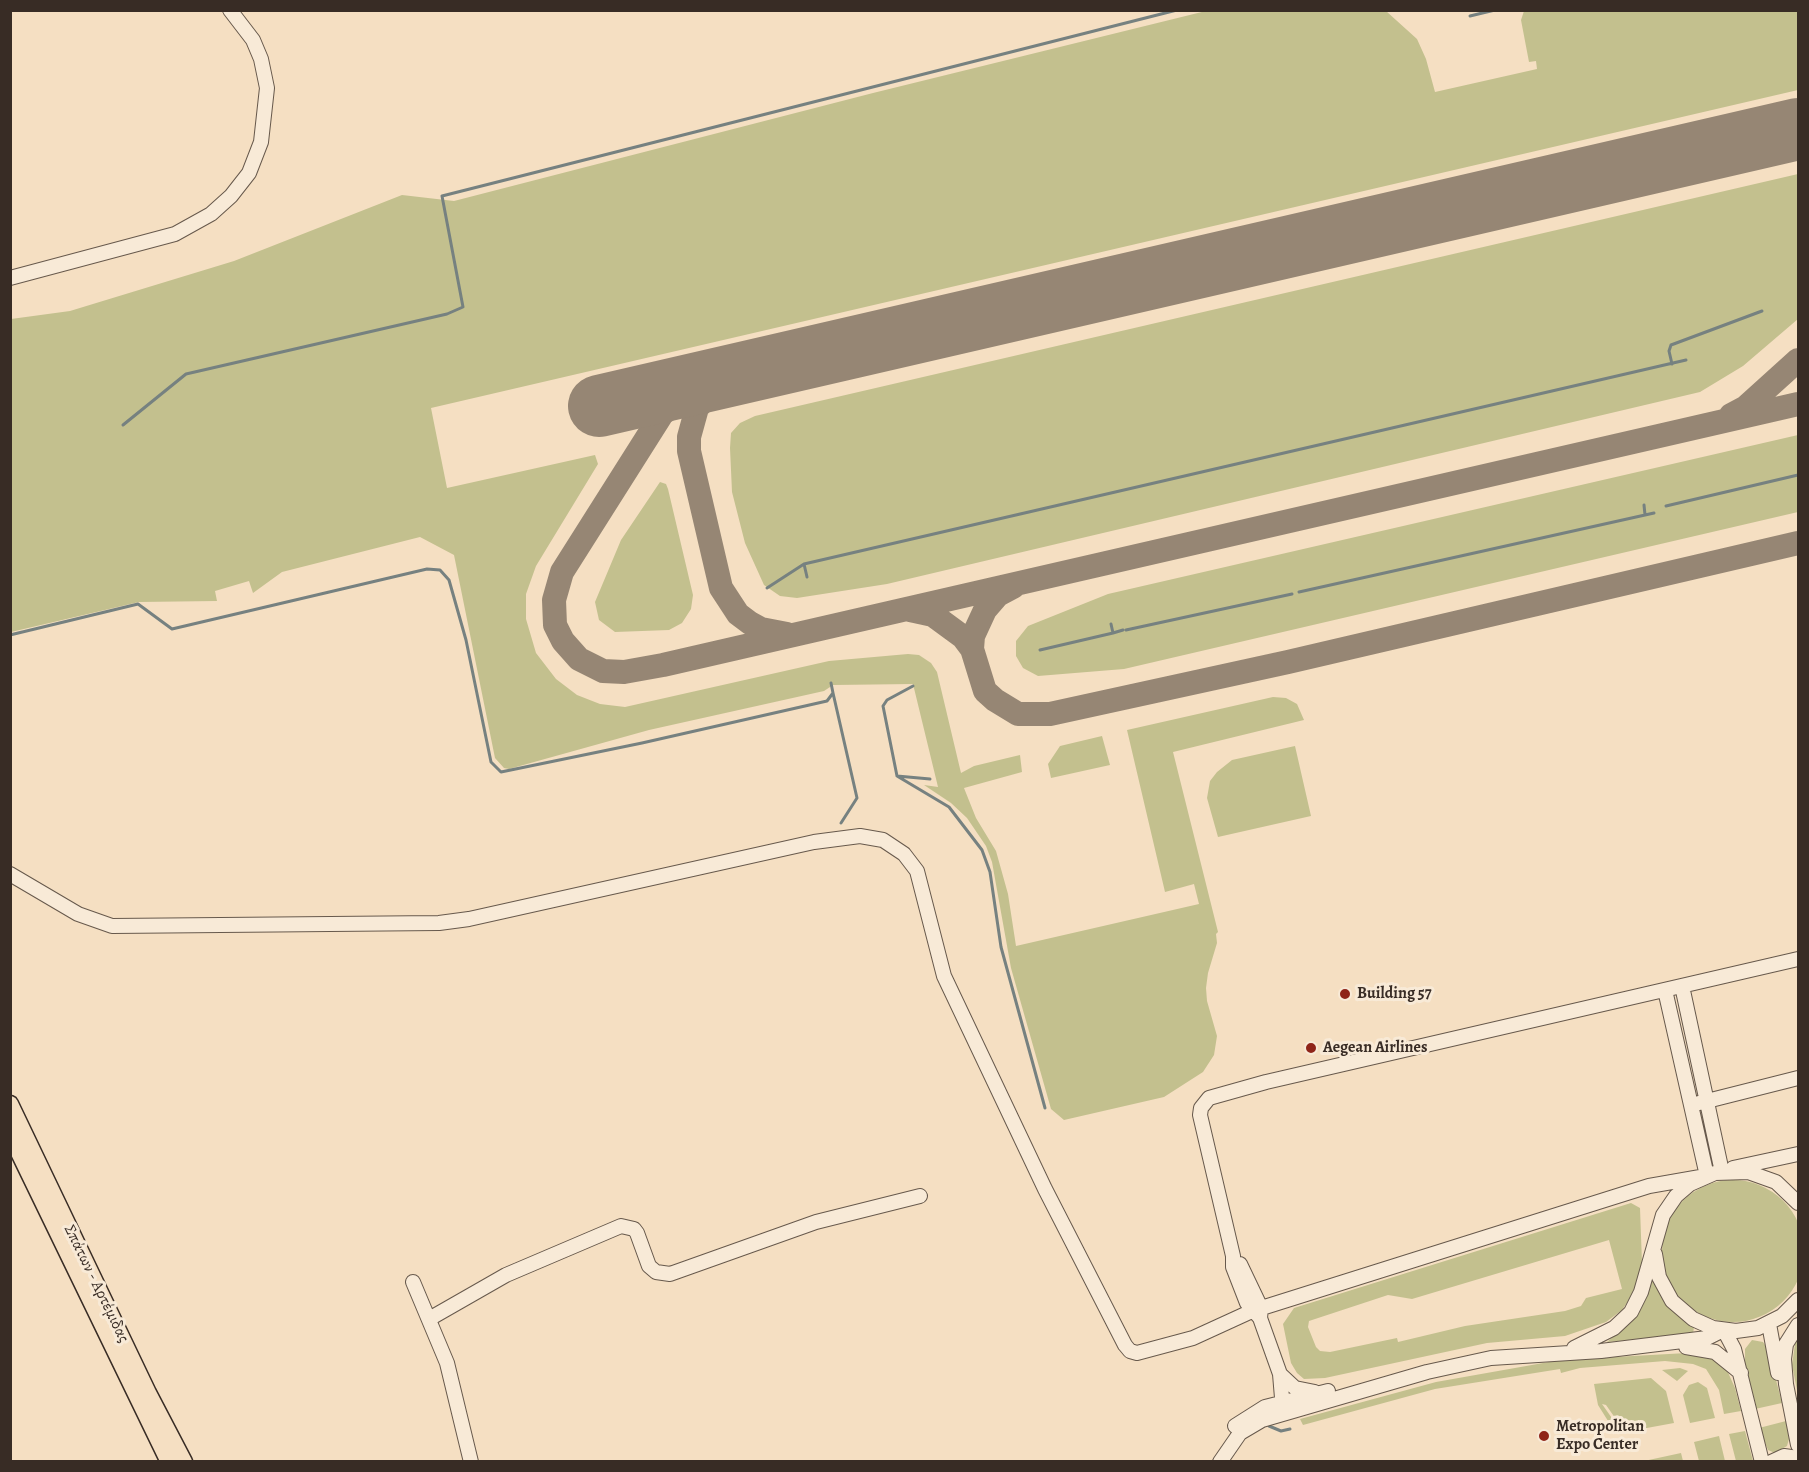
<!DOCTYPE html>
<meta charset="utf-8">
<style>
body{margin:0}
#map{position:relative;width:1809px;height:1472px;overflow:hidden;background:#f5dfc2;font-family:Alegreya,serif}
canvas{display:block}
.frame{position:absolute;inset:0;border:12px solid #382c25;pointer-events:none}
</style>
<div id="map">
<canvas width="1809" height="1472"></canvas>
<div class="frame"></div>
</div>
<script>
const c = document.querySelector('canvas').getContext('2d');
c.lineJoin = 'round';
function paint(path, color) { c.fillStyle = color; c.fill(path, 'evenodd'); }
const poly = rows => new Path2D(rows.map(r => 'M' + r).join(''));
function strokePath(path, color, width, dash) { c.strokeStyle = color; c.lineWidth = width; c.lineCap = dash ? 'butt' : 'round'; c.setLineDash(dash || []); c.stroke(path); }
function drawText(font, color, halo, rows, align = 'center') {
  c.font = font + ' Alegreya,serif'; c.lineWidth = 6; c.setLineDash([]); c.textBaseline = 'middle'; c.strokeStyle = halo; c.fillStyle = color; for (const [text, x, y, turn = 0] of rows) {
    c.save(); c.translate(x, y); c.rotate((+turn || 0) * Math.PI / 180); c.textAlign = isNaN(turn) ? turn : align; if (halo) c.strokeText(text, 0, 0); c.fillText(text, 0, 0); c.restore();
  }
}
paint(poly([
 [1210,10,1386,11,1417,39,1426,59,1435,92,1537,69,1536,61,1529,62,1521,20,1524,11,1798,11,1798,90,431,408,447,488,595,455,598,464,536,566,526,594,526,619,536,653,556,679,577,695,600,704,625,707,829,661,908,654,919,655,931,663,937,672,961,773,974,766,1020,755,1022,772,964,788,976,818,996,851,1008,894,1016,946,1199,904,1194,884,1165,892,1127,730,1273,697,1286,698,1297,704,1304,720,1173,752,1218,932,1216,934,1217,943,1208,973,1206,988,1207,1001,1217,1036,1214,1055,1203,1072,1164,1097,1064,1120,1051,1109,1011,968,992,862,986,846,967,818,951,803,924,785,938,787,913,684,833,685,824,691,649,730,509,769,504,768,495,758,454,555,420,537,282,572,253,593,249,581,215,591,217,601,139,602,11,632,11,319,70,311,234,261,402,195,454,201,873,93],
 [1798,174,1798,319,1743,366,1700,392,887,584,797,598,780,596,764,585,745,543,732,492,730,448,731,433,740,423,755,416],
 [1798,435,1798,512,1124,669,1038,676,1023,668,1016,656,1016,641,1028,626,1108,594],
 [660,482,666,484,668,489,693,595,691,609,682,623,669,630,615,632,599,620,595,602,621,540],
 [1102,736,1110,765,1051,778,1048,764,1060,746],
 [1295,746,1311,816,1218,837,1207,798,1210,781,1217,772,1232,760],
 '1662 1251a71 71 0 1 1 142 0a71 71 0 1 1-142 0Z',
 [1631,1203,1640,1208,1642,1263,1633,1294,1622,1310,1606,1322,1565,1336,1487,1343,1325,1378,1304,1379,1297,1373,1291,1363,1283,1324,1294,1308],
 [1609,1240,1622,1289,1586,1298,1581,1306,1565,1311,1465,1326,1398,1342,1397,1338,1330,1352,1320,1351,1316,1347,1308,1327,1309,1321,1388,1295,1412,1299],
 [1652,1275,1667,1304,1694,1327,1693,1334,1607,1342,1630,1322,1641,1309],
 [1798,1338,1798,1395,1792,1365,1795,1344],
 [1752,1340,1763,1342,1768,1349,1782,1403,1755,1409,1745,1363,1745,1349],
 [1687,1353,1713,1358,1726,1368,1735,1388,1741,1411,1724,1414,1719,1390,1706,1369,1693,1364,1665,1361,1580,1368,1561,1373,1560,1369,1435,1389,1303,1425,1300,1419,1436,1382,1560,1360],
 [1680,1368,1688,1371,1677,1381,1662,1370],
 [1651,1378,1666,1391,1674,1423,1625,1432,1606,1405,1602,1404,1621,1431,1615,1432,1598,1405,1594,1384],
 [1698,1382,1707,1388,1715,1418,1690,1423,1683,1395,1689,1385],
 [1786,1421,1789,1439,1787,1446,1775,1453,1768,1450,1759,1428],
 [1745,1431,1753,1461,1736,1461,1729,1434],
 [1719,1436,1725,1461,1699,1461,1694,1442],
 [1681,1453,1683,1461,1644,1461]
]), '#c3c08e');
strokePath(poly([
 [1470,16,1495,10],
 [1672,364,1669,351,1671,345,1762,311],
 [123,425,186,374,447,314,463,307,442,196,1177,10],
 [1644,505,1645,515],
 [1666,506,1798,475],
 [804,564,807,577],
 [767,588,804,564,1686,360],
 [1299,592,1654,513],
 [1111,624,1113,633,1123,630],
 [1126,630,1292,594],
 [10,635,138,604,172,629,427,569,440,570,449,580,466,640,491,762,501,772,642,743,827,701,833,693,831,683],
 [1040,650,1113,633],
 [913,686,887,700,883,706,897,776,930,779],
 [833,693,857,798,841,823],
 [897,776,949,807,982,850,990,872,1001,947,1045,1108],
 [1269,1426,1281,1431,1290,1429]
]), '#768180', 3);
strokePath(poly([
 [733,376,691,392,662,414,562,572,554,600,555,625,563,641,579,659,603,671,624,672,663,665,1798,404],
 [718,385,697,408,689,437,689,451,721,588,738,614,750,623,761,629,787,634],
 [1731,415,1746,407,1798,360],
 [910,610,933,615,963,637,972,649,985,691,995,700,1018,714,1050,714,1288,662,1798,543],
 [972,649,973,636,985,610,998,595,1013,587]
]), '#968674', 24);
strokePath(poly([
 [599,406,1798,129]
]), '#968674', 62);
const minor = poly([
 [10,278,175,234,211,214,231,196,249,173,261,142,267,88,261,59,253,40,230,10],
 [10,874,78,914,112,926,439,923,469,919,814,842,860,836,883,840,904,854,917,871,944,976,1045,1189,1125,1345,1130,1351,1137,1353,1193,1338,1252,1311,1649,1186,1706,1176],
 [1682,986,1722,1172],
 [1665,990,1707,1176],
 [1699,1103,1798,1078],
 [1733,1168,1798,1154],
 [1655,1254,1659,1277,1672,1301,1693,1319,1713,1328,1736,1331,1758,1328,1782,1316,1798,1300],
 [1240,1264,1261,1308,1260,1318,1280,1374,1283,1410],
 [413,1282,447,1363,471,1462],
 [1260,1318,1247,1303,1233,1267,1233,1256,1200,1115,1201,1108,1209,1098,1266,1082,1798,959],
 [429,1319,506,1275,621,1226,634,1229,637,1233,649,1266,656,1272,670,1274,816,1222,920,1196],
 [1769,1324,1778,1373],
 [1798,1325,1786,1344,1784,1359,1786,1384,1798,1445],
 [1724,1330,1734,1349,1762,1462],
 [1686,1347,1715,1352,1741,1373],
 [1574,1348,1614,1328,1631,1312,1641,1292,1663,1215,1676,1196,1690,1184,1715,1173,1748,1172,1776,1182,1798,1203],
 [1280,1374,1295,1388,1315,1392],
 [1235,1426,1265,1407,1328,1391],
 [1220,1462,1240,1433,1262,1420,1427,1372,1491,1358,1601,1351,1707,1338,1723,1330],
 [1771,1462,1784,1456,1798,1458]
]);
const major = poly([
 [10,1104,148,1393,184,1462],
 [10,1134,169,1462]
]);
strokePath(minor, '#67594c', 16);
strokePath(major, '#382c25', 19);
strokePath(minor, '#f8ead7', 14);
strokePath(major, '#f5dfc2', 16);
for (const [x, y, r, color] of [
 [1345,994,6,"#8f2418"],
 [1311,1048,6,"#8f2418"],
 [1544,1436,6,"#8f2418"]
]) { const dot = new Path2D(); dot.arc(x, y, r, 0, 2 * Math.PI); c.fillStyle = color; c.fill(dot); strokePath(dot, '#f8ead7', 2); }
drawText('bold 16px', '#382c25', '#f8ead7', [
 ["Building 57",1357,994],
 ["Aegean Airlines",1323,1048],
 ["Metropolitan",1556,1427],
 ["Expo Center",1556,1445]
], 'left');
drawText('16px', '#382c25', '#f8ead7', [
 ["Σπάτων - Αρτέμιδας",96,1284,64]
]);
</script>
